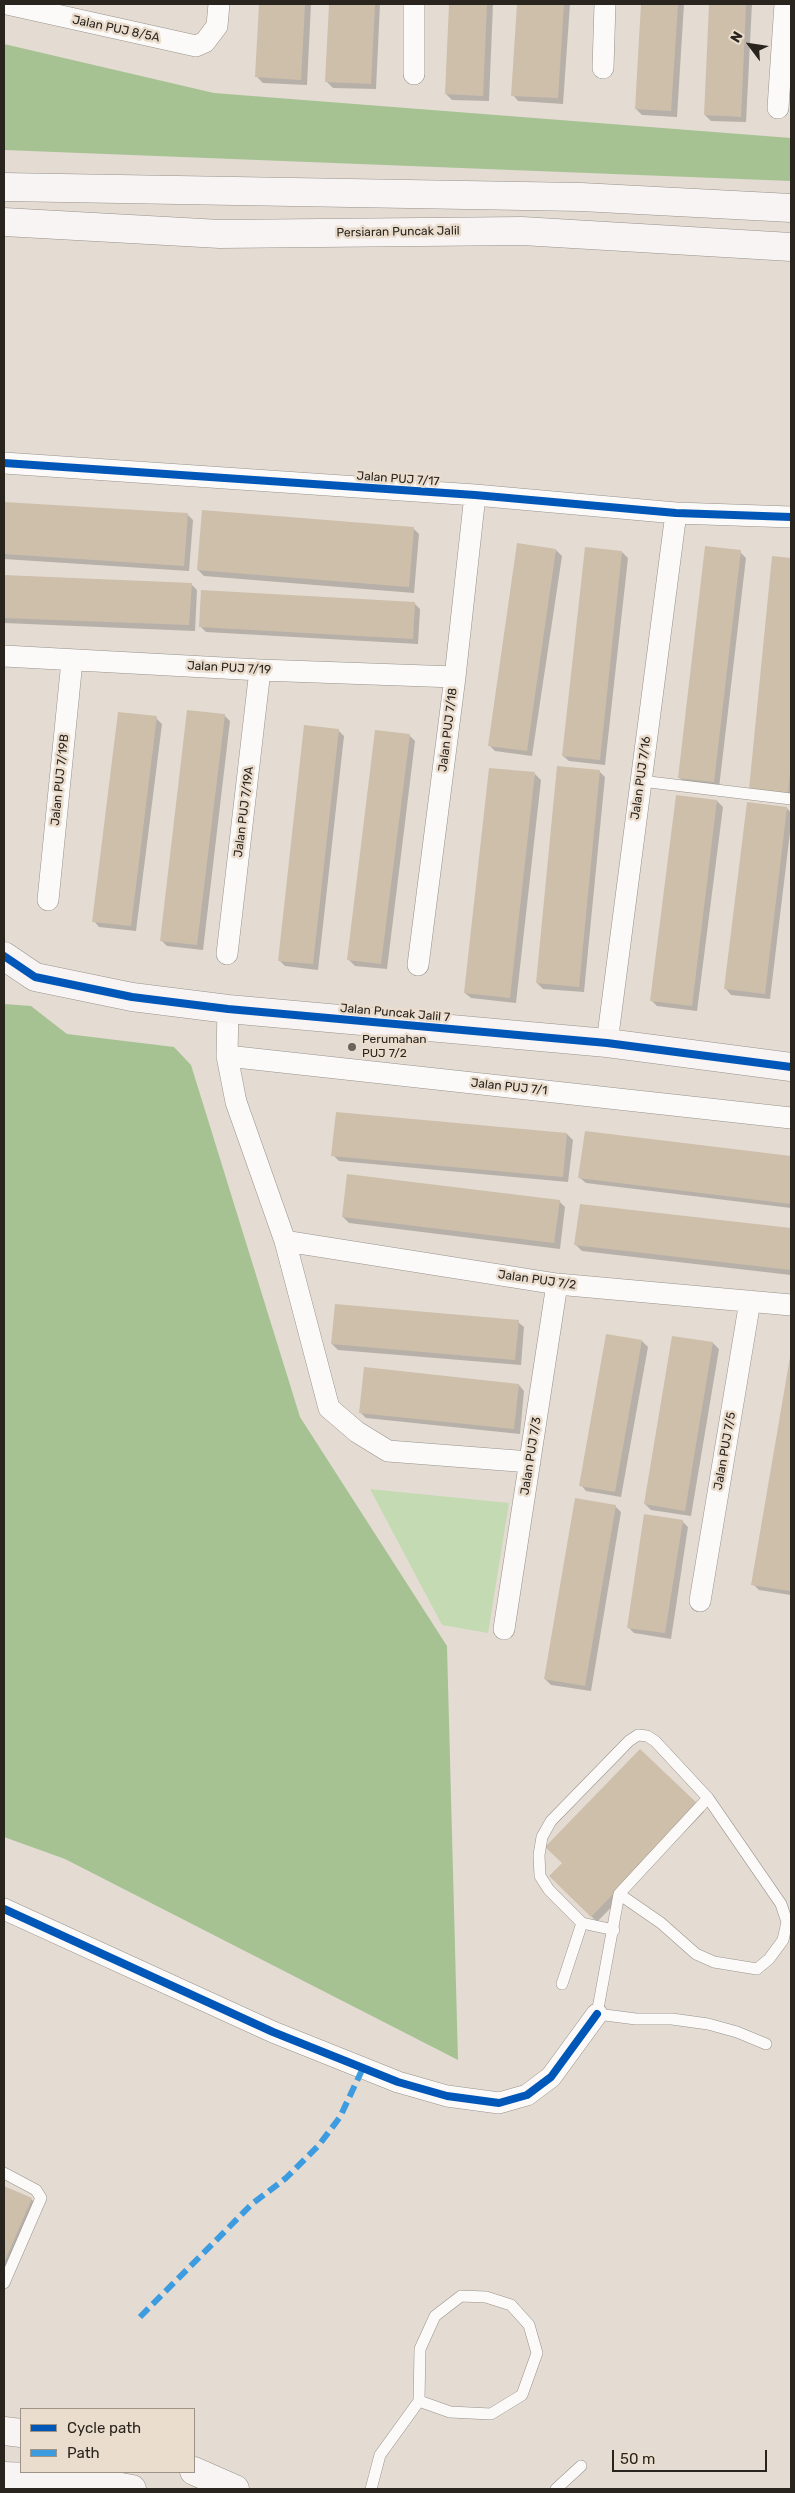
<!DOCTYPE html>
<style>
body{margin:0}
#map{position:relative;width:795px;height:2493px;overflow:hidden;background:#e4dcd3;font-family:Rubik,sans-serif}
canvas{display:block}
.frame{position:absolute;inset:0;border:5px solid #29241e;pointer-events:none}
.legend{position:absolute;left:20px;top:2408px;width:175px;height:65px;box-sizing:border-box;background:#eaddcd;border:1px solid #9d9387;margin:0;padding:6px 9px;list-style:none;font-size:15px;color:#29241e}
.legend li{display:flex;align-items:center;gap:10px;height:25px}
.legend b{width:25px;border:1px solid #9d9387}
.north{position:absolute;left:725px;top:20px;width:50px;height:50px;-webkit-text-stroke:4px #eaddcd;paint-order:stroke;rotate:301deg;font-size:14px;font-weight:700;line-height:20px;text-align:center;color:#29241e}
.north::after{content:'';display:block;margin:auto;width:18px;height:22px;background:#29241e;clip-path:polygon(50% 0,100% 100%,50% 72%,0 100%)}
.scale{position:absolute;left:612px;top:2450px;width:155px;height:22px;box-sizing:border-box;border:2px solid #29241e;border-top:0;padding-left:6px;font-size:15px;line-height:18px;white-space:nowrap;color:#29241e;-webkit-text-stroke:4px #eaddcd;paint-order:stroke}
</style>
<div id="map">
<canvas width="795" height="2493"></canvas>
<div class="frame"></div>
<ul class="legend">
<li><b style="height:6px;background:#0057b8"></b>Cycle path</li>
<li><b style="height:6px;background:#3d9ce0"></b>Path</li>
</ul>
<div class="north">N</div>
<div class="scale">50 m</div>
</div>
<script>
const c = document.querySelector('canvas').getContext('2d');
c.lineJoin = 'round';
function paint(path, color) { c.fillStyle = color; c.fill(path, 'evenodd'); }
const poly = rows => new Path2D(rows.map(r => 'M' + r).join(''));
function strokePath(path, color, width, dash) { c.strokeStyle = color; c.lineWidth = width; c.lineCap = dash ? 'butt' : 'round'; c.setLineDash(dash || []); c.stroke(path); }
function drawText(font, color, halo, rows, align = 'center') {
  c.font = font + ' Rubik,sans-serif'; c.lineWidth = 5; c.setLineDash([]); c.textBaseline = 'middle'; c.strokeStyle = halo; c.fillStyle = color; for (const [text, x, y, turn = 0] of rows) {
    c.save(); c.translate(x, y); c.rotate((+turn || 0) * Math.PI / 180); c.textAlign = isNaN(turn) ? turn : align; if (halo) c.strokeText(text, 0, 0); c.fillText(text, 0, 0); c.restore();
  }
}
paint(poly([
 [370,1489,509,1503,488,1633,442,1625]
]), '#c4dab3');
paint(poly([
 [4,44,214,93,791,138,791,181,4,150],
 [4,1004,31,1006,67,1034,174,1047,191,1065,300,1417,447,1646,458,2060,65,1859,4,1837]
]), '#a6c293');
paint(poly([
 [260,4,311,4,307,85,263,83,257,77],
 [331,4,380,4,376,89,333,88,327,82],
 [450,4,493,4,489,101,452,100,446,94],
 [519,4,570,4,563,104,518,101,513,95],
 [642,4,684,4,677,117,642,115,636,109],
 [710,4,752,4,746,122,711,121,705,115],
 [4,503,187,514,193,520,189,571,4,559],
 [413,528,419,534,414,593,204,576,198,570],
 [556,550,562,556,532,756,495,751,489,745],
 [622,552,628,558,605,765,569,761,563,756],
 [740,552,746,558,719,788,685,784,680,778],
 [773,558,791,560,791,798,756,795],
 [4,576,191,584,197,590,195,631,4,623],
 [414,603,420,609,418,644,206,632,200,626],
 [224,715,230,721,203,950,167,946,161,940],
 [156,718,162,724,136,931,99,927,94,921],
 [338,730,344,736,318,970,285,966,279,960],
 [409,735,415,741,387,969,355,966,349,960],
 [599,771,605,777,584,992,543,989,537,983],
 [535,774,541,780,516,1003,471,998,465,993],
 [677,797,717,801,723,807,697,1011,657,1006,651,1000],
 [787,808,791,813,791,824,770,999,731,995,726,989],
 [586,1132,791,1157,791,1208,586,1183,580,1178],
 [567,1134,573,1140,568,1182,339,1161,333,1155],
 [559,1201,565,1207,560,1249,349,1223,343,1217],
 [581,1205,791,1229,791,1275,582,1251,576,1245],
 [518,1322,524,1327,521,1365,338,1350,332,1344],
 [607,1335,642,1341,648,1347,621,1497,586,1491,581,1485],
 [674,1337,713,1343,719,1349,691,1516,651,1510,645,1504],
 [791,1358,791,1595,759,1590,753,1584],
 [519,1385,524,1391,520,1434,366,1418,360,1412],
 [615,1506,621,1512,591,1691,551,1685,545,1679],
 [682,1521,688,1527,671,1639,634,1633,628,1627],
 [640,1751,704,1812,597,1922,551,1876,563,1863],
 [4,2187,31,2199,37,2205,4,2281]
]), '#0003');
paint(poly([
 [259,4,305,4,301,80,255,77],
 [329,4,375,4,371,84,325,82],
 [449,4,487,4,483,96,445,94],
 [517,4,564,4,558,98,511,96],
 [641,4,678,4,671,111,635,109],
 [709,4,746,4,741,117,704,115],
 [4,502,188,513,184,566,4,554],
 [202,510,414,527,409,587,197,570],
 [517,543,556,549,527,751,488,746],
 [705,546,741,550,714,782,678,778],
 [585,547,622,551,600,760,562,756],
 [772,556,791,558,791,761,788,793,749,789],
 [4,575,192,583,189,625,4,618],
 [201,590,415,602,413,639,199,627],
 [187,710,225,714,197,945,160,941],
 [118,712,157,716,131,926,92,922],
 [304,725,339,729,313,964,278,961],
 [375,730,410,734,381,964,347,960],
 [557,766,600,770,579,987,536,983],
 [489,768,535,772,510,998,464,993],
 [676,795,717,800,692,1006,650,1001],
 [747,802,787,807,765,994,724,989],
 [336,1112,567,1133,563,1177,331,1156],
 [585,1131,791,1156,791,1204,578,1178],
 [347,1174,560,1200,554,1243,342,1217],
 [580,1204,791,1228,791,1270,574,1245],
 [335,1304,519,1320,515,1360,331,1344],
 [606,1334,642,1340,615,1492,579,1486],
 [672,1336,713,1342,685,1511,644,1504],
 [790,1357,791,1583,790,1591,751,1585],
 [364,1367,519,1384,514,1429,359,1413],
 [575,1498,616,1505,585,1686,544,1679],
 [644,1514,683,1520,665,1633,627,1628],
 [640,1749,699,1805,591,1917,549,1876,562,1863,545,1847],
 [4,2186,32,2198,4,2263]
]), '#cebfaa');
const lane = poly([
 [641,781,791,799],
 [708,1798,619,1894,597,2014,636,2019,672,2019,708,2024,737,2032,766,2044],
 [582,1923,614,1930],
 [562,1984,582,1923,549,1890,540,1876,539,1855,542,1837,551,1821,629,1741,638,1735,647,1736,655,1741,708,1798,781,1904,787,1922,783,1940,769,1959,757,1969,714,1962,696,1954,661,1923,619,1894],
 [4,2173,36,2190,41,2198,4,2283],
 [461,2296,486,2297,511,2305,529,2325,537,2353,522,2395,491,2414,450,2412,419,2401,420,2349,435,2316,461,2296],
 [371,2489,380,2455,419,2401],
 [556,2489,581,2466]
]);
const street = poly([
 [7,4,196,46,205,42,217,26,219,4],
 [603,68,605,4],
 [414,74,414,4],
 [778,108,785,4],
 [4,463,475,495,676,513,791,517],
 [4,656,260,670,455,677],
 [48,900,72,661],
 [227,954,260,670],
 [418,965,455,677,475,495],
 [228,1009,227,1056,236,1102,285,1241,329,1408,357,1432,388,1451,530,1462],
 [607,1043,676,513],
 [227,1056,791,1118],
 [285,1241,557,1284,791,1305],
 [700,1601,750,1301],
 [504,1629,557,1284],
 [4,1909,273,2032,398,2082,447,2096,499,2103,527,2095,551,2077,597,2014]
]);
const secondary = poly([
 [4,187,581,197,791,208],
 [4,222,220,234,522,231,791,247],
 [4,956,35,977,132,997,228,1009,607,1043,791,1067],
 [4,2431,21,2433],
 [194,2471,235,2489],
 [4,2476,77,2479,132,2489]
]);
strokePath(lane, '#97918b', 12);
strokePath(street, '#97918b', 22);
strokePath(secondary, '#97918b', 29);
strokePath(lane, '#fbfaf8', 11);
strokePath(street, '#fbfaf8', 21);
strokePath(secondary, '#f8f4f3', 28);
strokePath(poly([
 [140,2317,252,2204,286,2178,319,2145,340,2117,363,2068]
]), '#3d9ce0', 6, [12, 6]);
strokePath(poly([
 [4,463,475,495,676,513,791,517],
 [4,956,35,977,132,997,228,1009,607,1043,791,1067],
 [4,1909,273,2032,398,2082,447,2096,499,2103,527,2095,551,2077,597,2014]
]), '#0057b8', 8);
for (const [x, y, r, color] of [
 [352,1047,5,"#6a645d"]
]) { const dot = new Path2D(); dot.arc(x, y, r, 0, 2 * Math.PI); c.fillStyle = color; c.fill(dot); strokePath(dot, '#eaddcd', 2); }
drawText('12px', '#29241e', '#eaddcd', [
 ["Jalan PUJ 8/5A",116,29,12],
 ["Persiaran Puncak Jalil",398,232,-1],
 ["Jalan PUJ 7/17",398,479,4],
 ["Jalan PUJ 7/19",229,668,3],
 ["Jalan PUJ 7/18",448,730,-83],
 ["Jalan PUJ 7/16",641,778,-82],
 ["Jalan PUJ 7/19B",60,780,-84],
 ["Jalan PUJ 7/19A",244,812,-83],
 ["Jalan Puncak Jalil 7",395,1013,5],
 ["Jalan PUJ 7/1",509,1087,6],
 ["Jalan PUJ 7/2",537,1280,8],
 ["Jalan PUJ 7/5",725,1451,-80],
 ["Jalan PUJ 7/3",531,1456,-81]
]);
drawText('12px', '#29241e', '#eaddcd', [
 ["Perumahan",362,1040],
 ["PUJ 7/2",362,1054]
], 'left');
</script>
